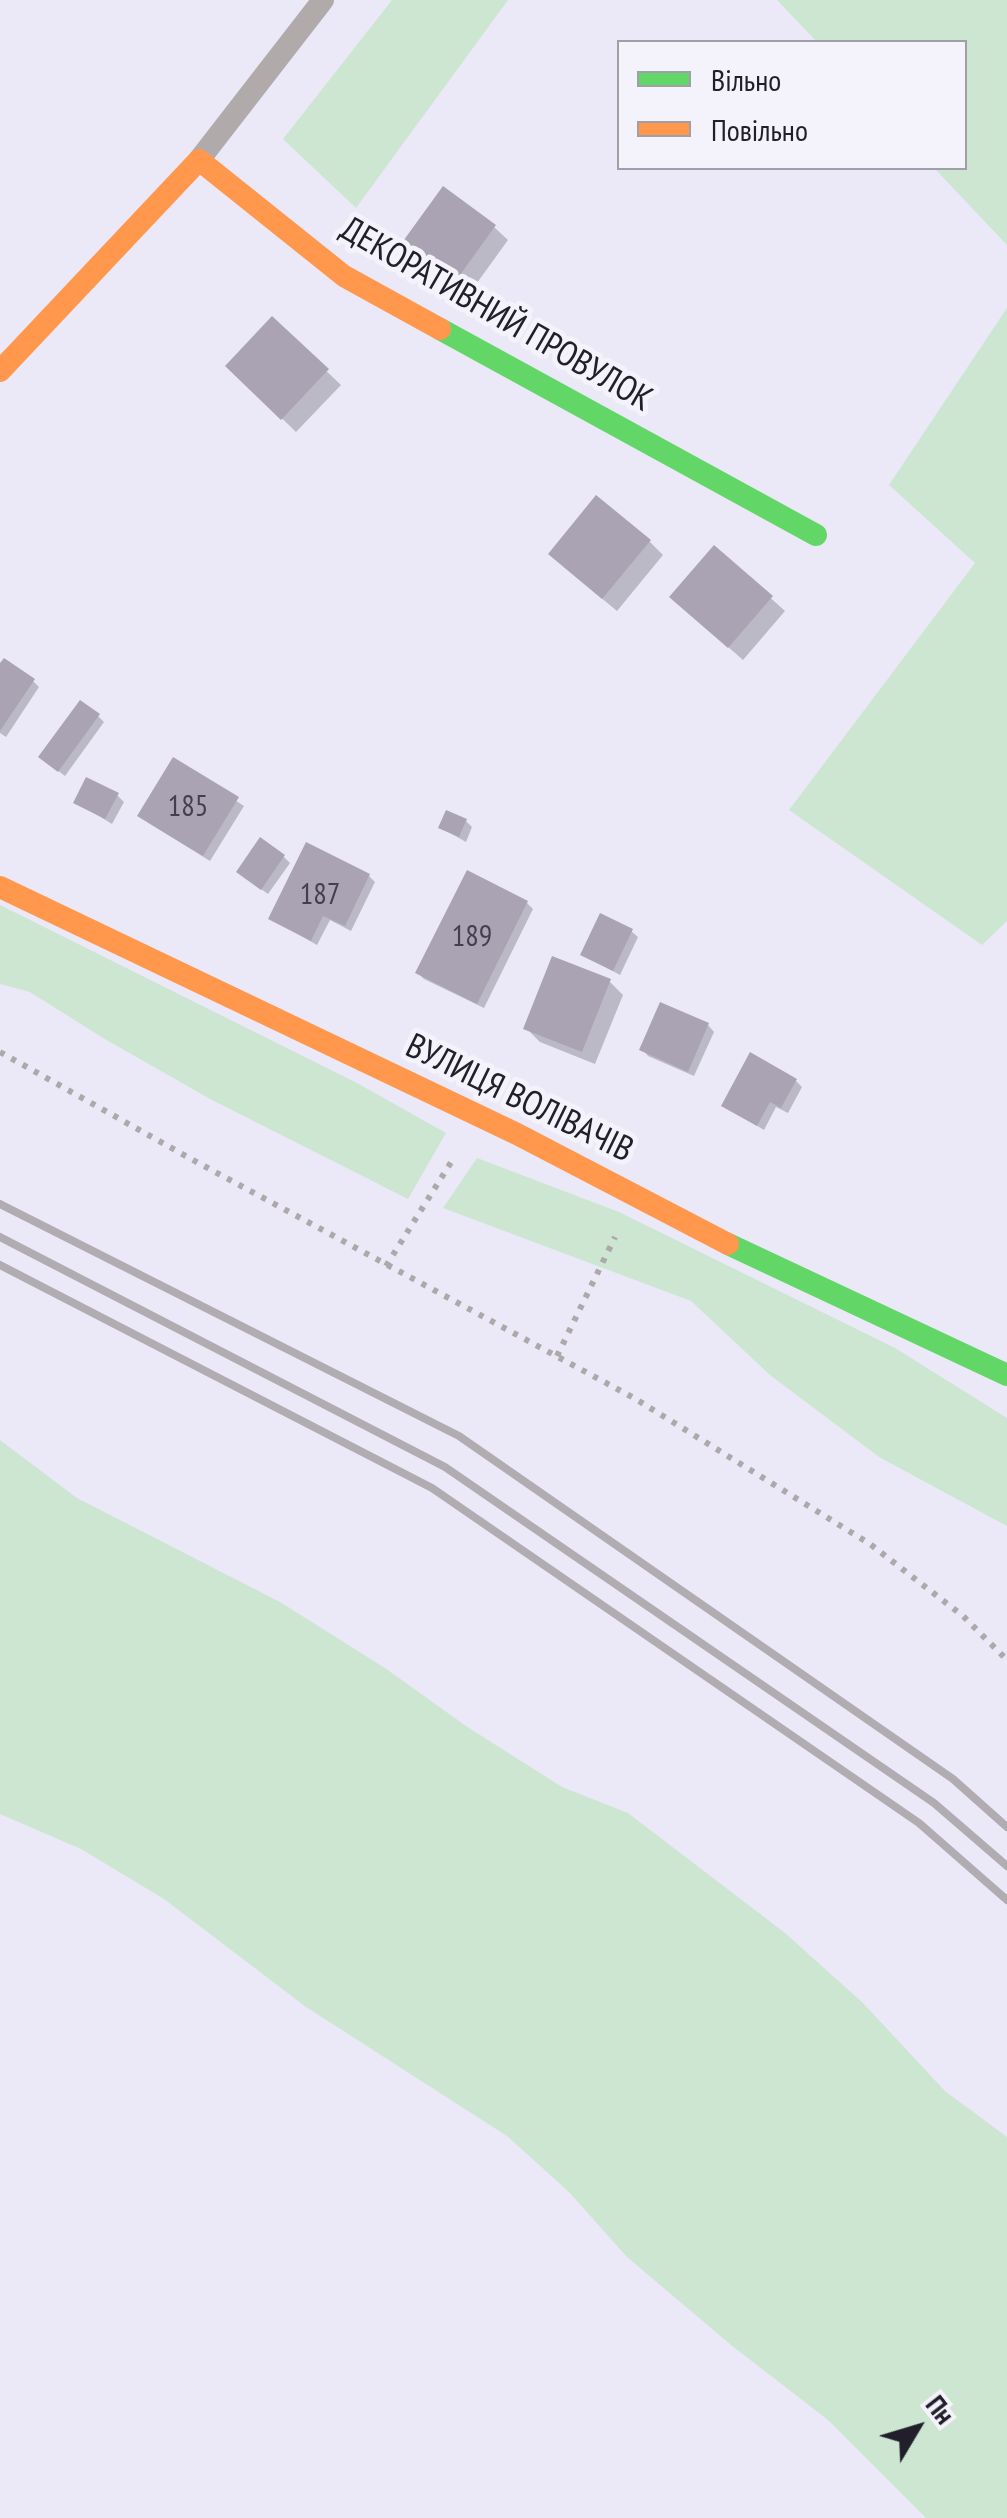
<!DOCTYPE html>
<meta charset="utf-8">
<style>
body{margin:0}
#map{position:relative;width:1007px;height:2518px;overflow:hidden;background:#ebe8f8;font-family:"PT Sans Narrow",sans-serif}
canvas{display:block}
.legend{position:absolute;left:617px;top:40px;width:350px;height:130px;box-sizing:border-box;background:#f4f2fa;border:2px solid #a09ea7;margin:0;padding:12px 18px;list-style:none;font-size:30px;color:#211f2b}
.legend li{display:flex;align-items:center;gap:20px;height:50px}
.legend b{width:50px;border:2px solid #a09ea7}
.north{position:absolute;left:867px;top:2378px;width:100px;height:100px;-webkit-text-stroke:8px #f4f2fa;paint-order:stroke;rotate:52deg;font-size:28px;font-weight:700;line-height:40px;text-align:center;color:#211f2b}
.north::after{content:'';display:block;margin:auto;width:35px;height:45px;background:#211f2b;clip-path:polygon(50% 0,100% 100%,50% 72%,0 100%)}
</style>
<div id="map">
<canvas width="1007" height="2518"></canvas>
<ul class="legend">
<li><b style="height:12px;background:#63d668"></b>Вільно</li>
<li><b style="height:12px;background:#ff974d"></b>Повільно</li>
</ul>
<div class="north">Пн</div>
</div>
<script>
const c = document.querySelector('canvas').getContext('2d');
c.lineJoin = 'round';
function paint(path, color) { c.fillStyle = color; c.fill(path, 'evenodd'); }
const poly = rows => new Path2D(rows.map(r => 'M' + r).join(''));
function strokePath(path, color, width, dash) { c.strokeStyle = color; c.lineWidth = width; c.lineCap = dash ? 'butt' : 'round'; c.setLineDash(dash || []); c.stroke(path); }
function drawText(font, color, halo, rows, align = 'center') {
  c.font = font + ' "PT Sans Narrow",sans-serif'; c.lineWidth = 10; c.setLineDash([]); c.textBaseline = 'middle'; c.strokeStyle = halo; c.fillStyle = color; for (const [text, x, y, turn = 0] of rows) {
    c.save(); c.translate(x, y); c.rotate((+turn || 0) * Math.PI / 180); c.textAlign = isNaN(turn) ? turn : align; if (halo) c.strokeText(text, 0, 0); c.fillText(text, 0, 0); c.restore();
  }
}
paint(poly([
 [392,0,508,0,356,208,283,139],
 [777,0,1007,0,1007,245,934,168,964,168,964,42,817,42],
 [1007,308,1007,921,982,945,789,810,975,563,889,485],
 [0,905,357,1083,446,1133,408,1199,212,1100,103,1038,30,992,0,984],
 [477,1158,619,1212,895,1348,1007,1418,1007,1526,879,1457,770,1375,691,1301,443,1208],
 [0,1440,77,1498,280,1602,385,1668,466,1726,562,1787,628,1813,785,1933,862,2002,945,2091,1007,2137,1007,2518,926,2518,828,2420,731,2345,627,2257,569,2192,507,2136,306,2007,164,1899,81,1849,0,1814]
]), '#cde6d2');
paint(poly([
 [494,227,508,240,469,294,404,243],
 [272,319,341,385,296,432,228,366],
 [649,541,663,555,617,611,564,567],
 [715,548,785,611,743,660,686,610],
 [0,668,33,681,39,687,6,737,0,733],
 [98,716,104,722,65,776,48,763],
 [174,760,244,806,210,861,147,822],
 [117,795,124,802,112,824,76,802],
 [466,821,472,827,466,842,441,828],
 [283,856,290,863,268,894,245,878],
 [369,876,375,882,351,931,330,920,317,945,271,919],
 [527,903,533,909,484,1008,424,979,418,973],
 [631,931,638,937,620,975,583,955],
 [609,981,623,995,595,1064,540,1042,526,1028],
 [708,1025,714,1032,694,1076,648,1056,642,1049],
 [796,1081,802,1087,788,1113,776,1107,764,1130,724,1106]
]), '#0003');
paint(poly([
 [443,186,496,225,455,282,401,244],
 [272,316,329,369,281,420,225,366],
 [596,495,651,540,602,599,548,554],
 [714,545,773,596,728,648,669,597],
 [4,658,35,679,0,731,0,663],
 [80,700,100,714,58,772,38,757],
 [173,757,239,797,203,856,137,816],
 [86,777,119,793,105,819,73,803],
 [446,810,467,819,459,837,438,828],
 [260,837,285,855,261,890,236,872],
 [306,842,370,874,345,926,323,916,311,941,268,919],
 [467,870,528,901,477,1004,415,973],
 [600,913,633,929,613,971,580,955],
 [552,956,611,979,582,1052,523,1029],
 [660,1002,709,1023,688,1072,639,1050],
 [750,1052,797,1079,781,1108,770,1102,757,1126,721,1106]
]), '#aaa3b3');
strokePath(poly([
 [0,1052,193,1160,634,1398,870,1544,963,1616,1007,1660],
 [386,1266,455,1156],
 [557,1356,615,1237]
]), '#ada8aa', 6, [5, 8]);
strokePath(poly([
 [199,160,323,0]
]), '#b0abaa', 22);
strokePath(poly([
 [440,329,816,535],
 [728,1244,1007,1375]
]), '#63d668', 22);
strokePath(poly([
 [0,371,199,160,344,276,440,329],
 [0,887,517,1134,728,1244]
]), '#ff974d', 22);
strokePath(poly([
 [0,1204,459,1436,953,1779,1007,1827],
 [0,1237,445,1467,934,1803,1007,1866],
 [0,1265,432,1488,919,1823,1007,1900]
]), '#b0acb1', 8);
drawText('30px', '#43404d', null, [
 ["185",188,807],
 ["187",320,895],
 ["189",472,937]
]);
drawText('35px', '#211f2b', '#f4f2fa', [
 ["ДЕКОРАТИВНИЙ ПРОВУЛОК",496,315,30],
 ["ВУЛИЦЯ ВОЛІВАЧІВ",519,1099,26]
]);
</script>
